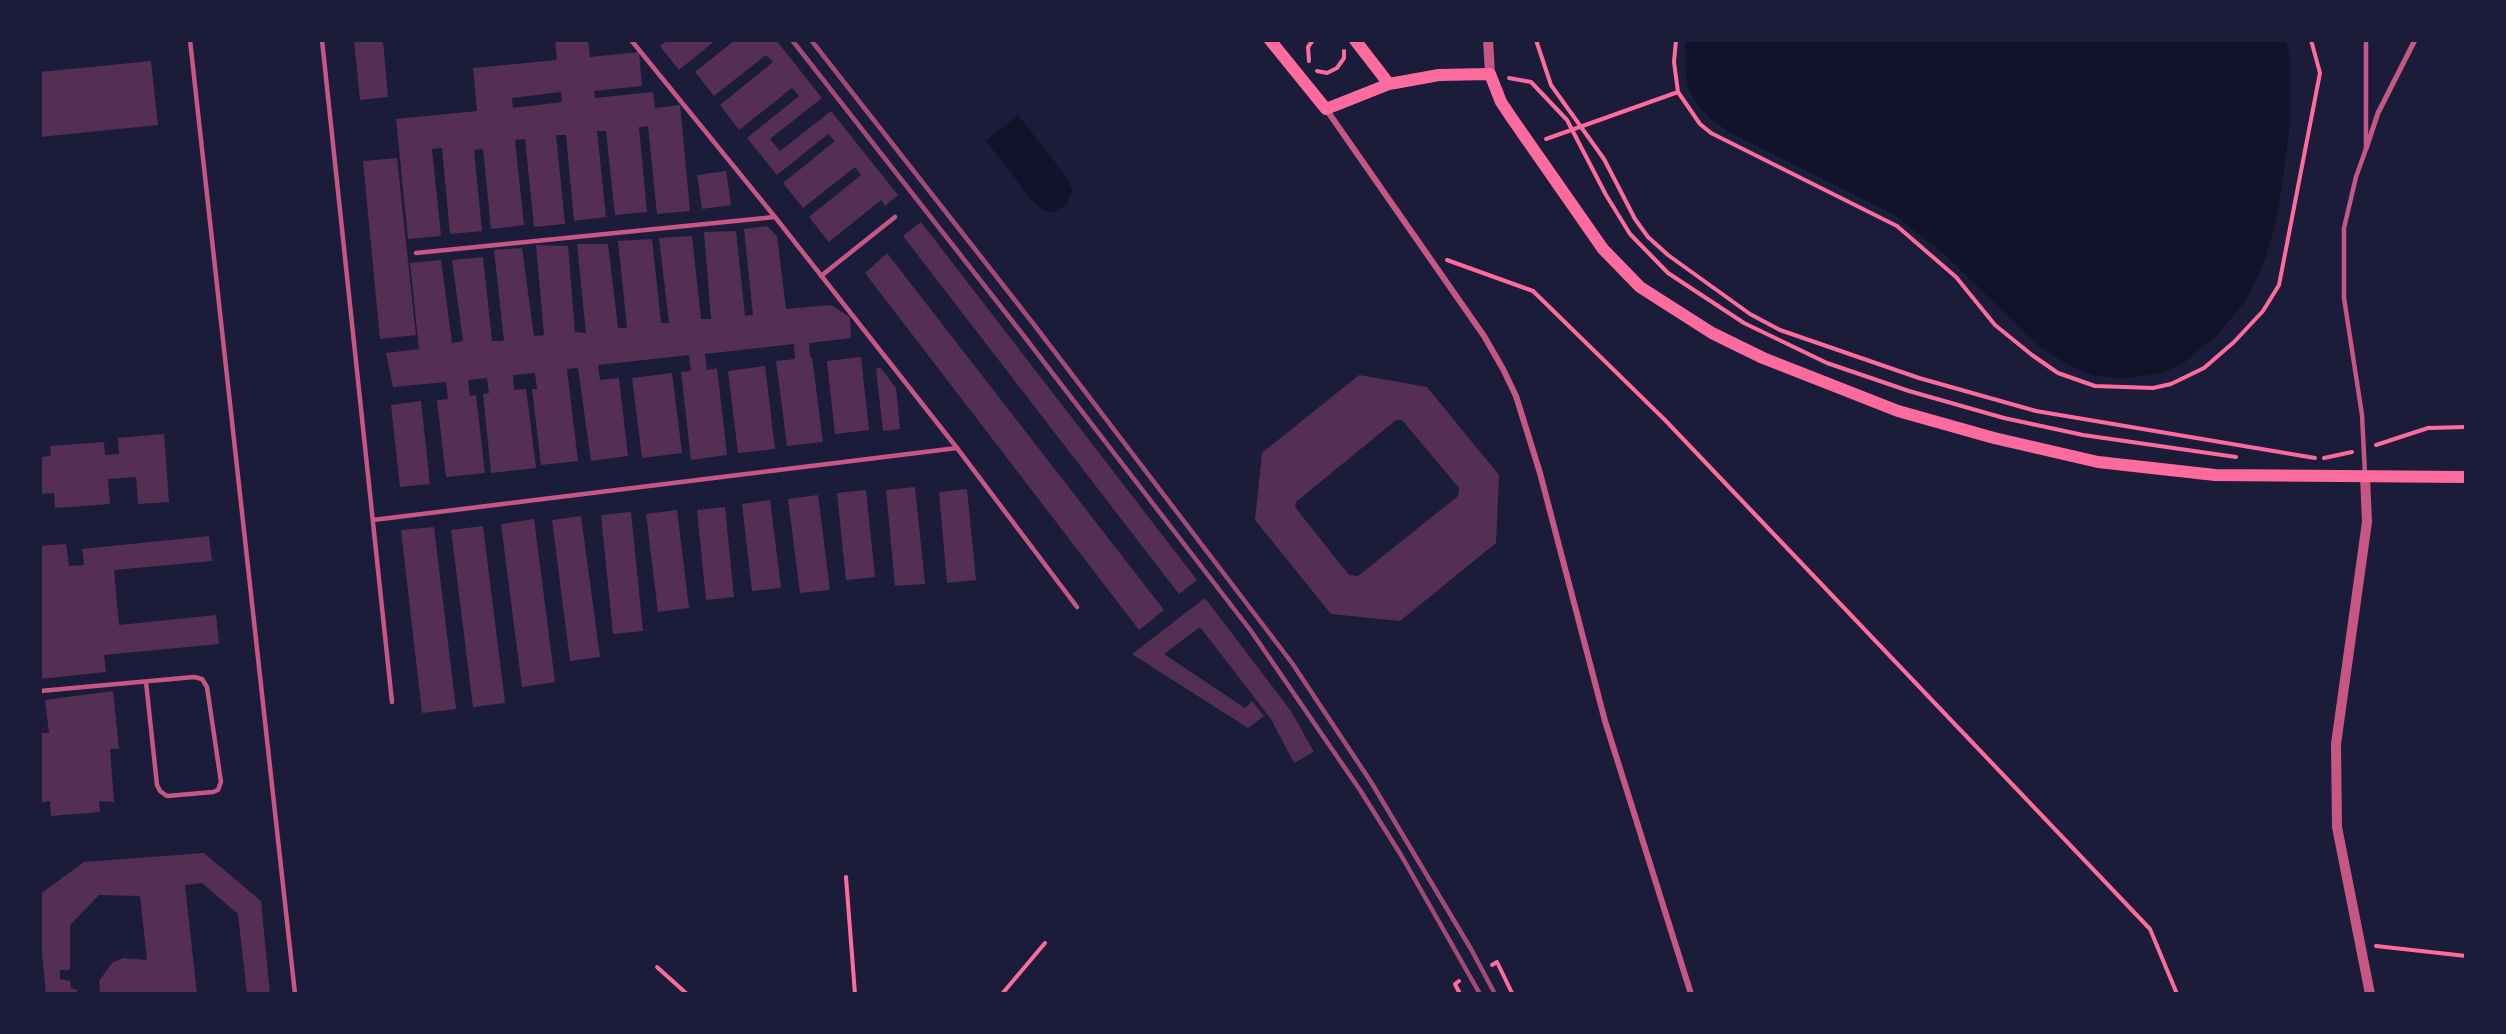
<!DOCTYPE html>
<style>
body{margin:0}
#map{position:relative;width:2506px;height:1034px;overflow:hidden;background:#1b1b3a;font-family:Literata,serif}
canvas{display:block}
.frame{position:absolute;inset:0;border:42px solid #1b1b3a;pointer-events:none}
</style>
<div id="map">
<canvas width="2506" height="1034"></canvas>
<div class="frame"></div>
</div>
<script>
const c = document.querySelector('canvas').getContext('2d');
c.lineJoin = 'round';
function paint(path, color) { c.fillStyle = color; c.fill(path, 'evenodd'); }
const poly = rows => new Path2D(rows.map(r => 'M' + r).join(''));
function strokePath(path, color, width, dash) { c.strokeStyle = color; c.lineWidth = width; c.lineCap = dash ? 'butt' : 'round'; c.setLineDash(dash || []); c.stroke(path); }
paint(poly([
 [1686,41,2286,41,2291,62,2291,117,2278,213,2265,260,2246,300,2218,334,2182,364,2161,373,2123,379,2092,375,2066,364,2039,346,1944,254,1893,214,1731,133,1709,118,1694,100,1688,86,1685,66],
 [1018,115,1065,175,1072,190,1067,204,1055,212,1043,210,1032,200,986,141]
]), '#12122b');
paint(poly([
 [354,40,383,40,388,97,360,100],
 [555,40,588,40,590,57,639,52,642,86,594,91,595,98,653,92,655,108,680,105,690,211,657,214,648,126,639,127,647,212,615,215,606,131,597,131,606,217,574,221,566,135,556,135,565,224,534,227,525,139,515,140,524,225,491,229,483,149,474,150,482,231,450,234,442,148,432,149,441,236,408,239,396,119,477,111,473,68,557,60],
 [561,92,562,102,513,108,512,98],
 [667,40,716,40,679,70,660,46],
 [735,40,776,40,822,98,770,139,780,151,831,111,898,195,885,206,881,200,829,242,809,217,861,175,855,167,803,208,783,183,835,141,828,134,777,175,747,138,799,96,792,88,739,130,720,105,773,62,766,55,714,96,695,72],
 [151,61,158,125,40,137,40,72],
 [397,158,416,335,380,339,363,161],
 [726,171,731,205,702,209,697,175],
 [921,222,1197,580,1179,594,903,236],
 [767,226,777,236,786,309,831,305,850,317,851,338,809,343,810,357,812,357,823,442,787,446,776,361,795,359,794,344,705,354,707,370,717,368,727,455,691,460,681,372,691,371,689,355,598,365,600,380,619,378,628,456,591,461,578,368,567,369,578,461,541,465,532,389,537,389,535,373,513,375,514,390,526,389,536,468,491,473,483,394,489,393,487,378,468,380,470,396,476,395,485,473,446,477,437,400,448,399,446,382,393,387,386,353,419,349,410,263,441,260,452,343,463,341,452,260,483,257,492,341,504,341,494,250,522,248,534,336,544,335,536,245,568,246,575,332,586,333,577,244,608,244,618,328,627,328,618,241,652,239,661,323,669,323,659,238,692,236,701,319,711,319,704,232,736,231,745,316,753,315,744,229],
 [887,253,1164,610,1139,630,865,273],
 [861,357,869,430,835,434,827,361],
 [765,366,775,449,738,453,728,371],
 [880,367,896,388,900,429,883,431,876,369],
 [672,373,682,453,642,458,632,378],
 [1359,375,1427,387,1499,475,1496,543,1400,621,1331,614,1255,520,1262,453],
 [1396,420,1402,420,1459,488,1458,496,1358,576,1349,575,1295,507,1296,502],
 [421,401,430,484,400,487,391,405],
 [164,434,169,502,138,504,136,477,108,479,110,504,55,508,54,493,40,494,40,457,51,456,50,446,104,442,105,455,119,454,118,438],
 [915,487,925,584,895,586,886,490],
 [967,489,976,580,947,583,939,492],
 [866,490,875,577,846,580,837,493],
 [818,495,830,590,800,593,788,499],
 [770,500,781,588,752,591,742,504],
 [725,507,734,597,706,600,697,510],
 [677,510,689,608,658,612,646,514],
 [631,512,643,631,613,634,601,515],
 [581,516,600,657,570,661,552,520],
 [534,519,555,682,522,687,501,524],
 [483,526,505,703,473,707,451,530],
 [434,527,456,709,422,713,401,530],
 [209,536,212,561,114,570,119,625,216,615,219,644,104,655,106,672,40,679,40,546,66,544,69,566,84,565,82,549],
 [1205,598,1291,711,1314,752,1294,763,1271,719,1200,627,1164,654,1245,708,1252,701,1264,716,1248,728,1132,654],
 [113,691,119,749,110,749,114,802,99,801,100,812,51,816,50,801,40,803,40,733,49,733,45,700],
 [204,853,261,901,270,994,247,994,238,914,202,883,185,885,197,994,100,994,99,981,112,963,123,958,147,960,140,896,99,895,70,925,70,970,60,970,60,979,70,981,71,988,77,990,77,994,46,994,40,932,40,894,84,862]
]), '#542f53');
strokePath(poly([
 [1536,40,1551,85,1604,159,1635,219,1648,237,1668,255,1750,314,1780,330,1919,378,2036,411,2315,458],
 [1676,40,1674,62,1678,92,1700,124,1711,133,1897,226,1956,277,1995,325,2032,355,2058,373,2095,386,2153,388,2171,384,2204,368,2234,342,2263,311,2279,285,2320,73,2311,40],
 [1309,61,1308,47,1313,40],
 [1317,71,1327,73,1337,68,1344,58,1344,51],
 [1509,78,1531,82,1567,120,1606,195,1630,234,1668,273,1744,323,1827,363,1909,391,2004,418,2083,435,2236,457],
 [1546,139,1678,92],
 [1447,260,1533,291,1665,420,2150,929,2177,994],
 [2376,445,2428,428,2466,427],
 [2324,458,2352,452],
 [846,877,855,994],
 [2376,946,2466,956],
 [1492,965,1497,962,1512,993],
 [657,967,687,994],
 [1459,981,1455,984,1460,994],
 [1002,994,1045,943]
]), '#ff6b9d', 4);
strokePath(poly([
 [190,40,295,994],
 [322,40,392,702],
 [631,40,775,217,957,448,1077,607],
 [416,253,775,217],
 [821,276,895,217],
 [2365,474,2362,415,2344,298,2344,228,2356,177,2366,149,2366,40],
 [373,520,957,448],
 [40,691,194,677,202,679,207,687,221,782,218,790,213,792,167,796,160,791,157,785,146,682]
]), '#c65784', 4.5);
strokePath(poly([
 [2366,149,2378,113,2415,40]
]), '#c65784', 5);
strokePath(poly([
 [1326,109,1484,336,1503,369,1516,396,1540,473,1605,721,1691,994]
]), '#c65784', 6);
strokePath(poly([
 [1488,40,1490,74],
 [2365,476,2367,522,2336,744,2337,827,2370,994]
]), '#c65784', 10);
strokePath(poly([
 [1270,40,1326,109,1389,84,1439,75,1490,74,1501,102,1511,117,1603,249,1640,287,1712,333,1763,358,1898,411,1994,438,2098,462,2215,475,2466,477],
 [1355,40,1389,84]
]), '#ff6b9d', 12);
strokePath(poly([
 [792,40,1020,331,1251,631,1360,790,1401,855,1480,994],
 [811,40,1032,322,1292,663,1371,782,1471,949,1495,994]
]), '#a44b75', 4.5);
</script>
